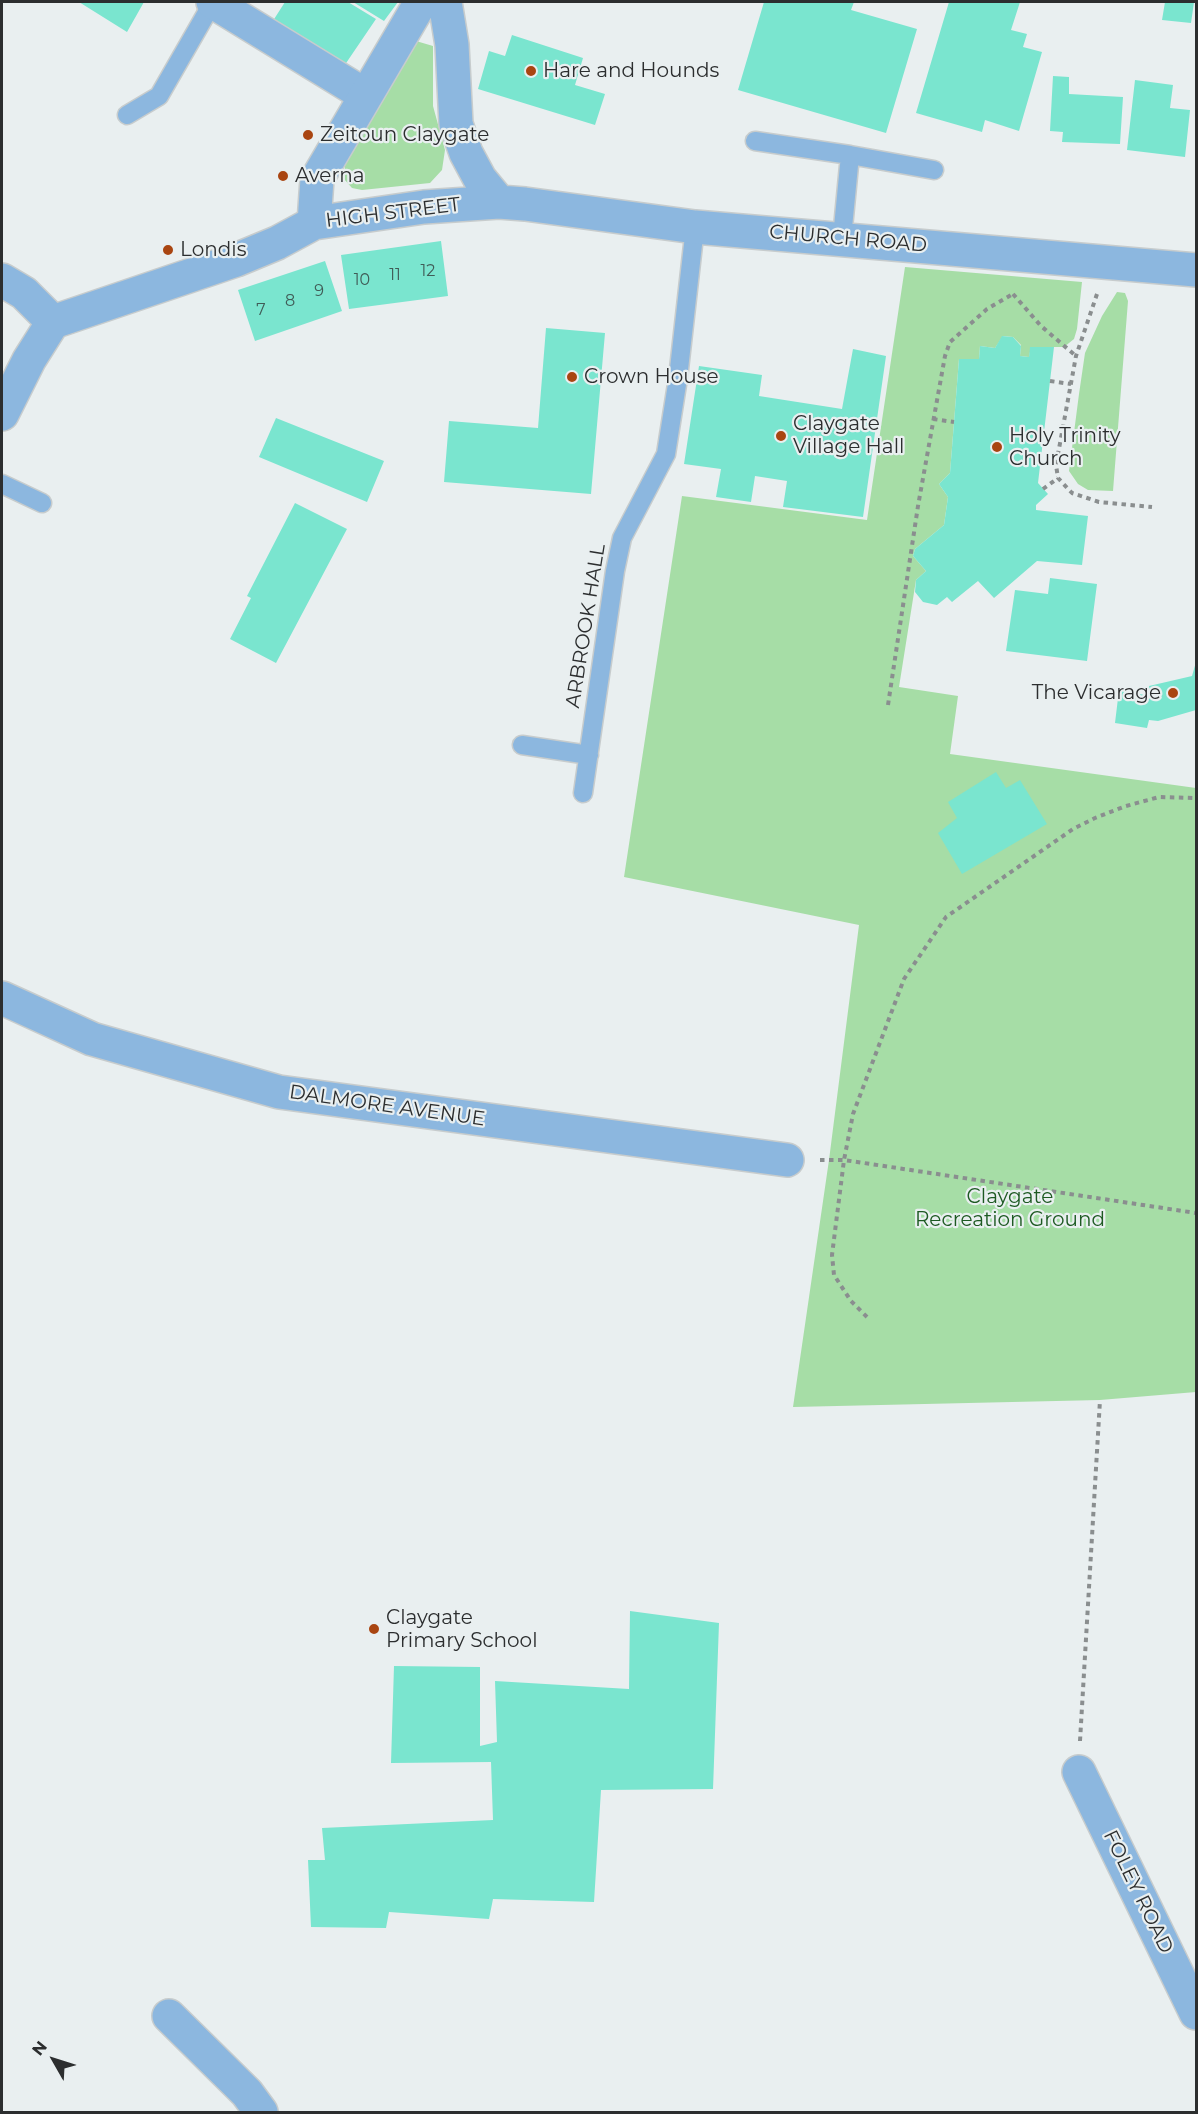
<!DOCTYPE html>
<style>
body{margin:0}
#map{position:relative;width:1198px;height:2114px;overflow:hidden;background:#e9eff0;font-family:Montserrat,sans-serif}
canvas{display:block}
.frame{position:absolute;inset:0;border:3px solid #2c2e2f;pointer-events:none}
.north{position:absolute;left:24px;top:2030px;width:60px;height:60px;-webkit-text-stroke:4px #e9eff0;paint-order:stroke;rotate:309deg;font-size:16px;font-weight:700;line-height:24px;text-align:center;color:#2c2e2f}
.north::after{content:'';display:block;margin:auto;width:21px;height:27px;background:#2c2e2f;clip-path:polygon(50% 0,100% 100%,50% 72%,0 100%)}
</style>
<div id="map">
<canvas width="1198" height="2114"></canvas>
<div class="frame"></div>
<div class="north">N</div>
</div>
<script>
const c = document.querySelector('canvas').getContext('2d');
c.lineJoin = 'round';
function paint(path, color) { c.fillStyle = color; c.fill(path, 'evenodd'); }
const poly = rows => new Path2D(rows.map(r => 'M' + r).join(''));
function strokePath(path, color, width, dash) { c.strokeStyle = color; c.lineWidth = width; c.lineCap = dash ? 'butt' : 'round'; c.setLineDash(dash || []); c.stroke(path); }
function drawText(font, color, halo, rows, align = 'center') {
  c.font = font + ' Montserrat,sans-serif'; c.lineWidth = 4.5; c.setLineDash([]); c.textBaseline = 'middle'; c.strokeStyle = halo; c.fillStyle = color; for (const [text, x, y, turn = 0] of rows) {
    c.save(); c.translate(x, y); c.rotate((+turn || 0) * Math.PI / 180); c.textAlign = isNaN(turn) ? turn : align; if (halo) c.strokeText(text, 0, 0); c.fillText(text, 0, 0); c.restore();
  }
}
paint(poly([
 [416,41,433,46,433,106,445,150,442,170,430,183,362,190,352,188,344,179,345,165],
 [905,267,1082,282,1077,329,1074,339,1064,347,1031,347,1029,357,1020,356,1021,345,1013,337,1003,336,995,348,980,346,979,359,959,359,950,473,939,484,948,497,944,525,915,549,913,556,926,571,916,580,899,687,958,696,950,754,1196,788,1196,1392,1100,1400,793,1407,829,1160,859,925,624,877,682,496,867,520],
 [1117,292,1125,293,1128,301,1113,491,1088,490,1078,484,1069,471,1079,394,1085,353,1102,316]
]), '#a6dda6');
paint(poly([
 [79,2,144,2,127,32],
 [285,2,348,2,376,19,340,72,269,27],
 [353,2,398,2,384,21],
 [764,2,854,2,851,10,917,29,886,133,738,90],
 [949,2,1020,2,1011,30,1027,34,1023,47,1042,52,1019,131,985,120,982,132,916,113],
 [1165,2,1194,2,1191,23,1162,20],
 [512,35,583,58,575,85,605,94,595,125,478,89,489,51,505,56],
 [1053,76,1069,77,1069,94,1123,97,1120,144,1062,142,1063,132,1050,131],
 [1135,80,1173,85,1170,108,1190,110,1185,157,1127,150],
 [441,241,448,296,349,309,341,255],
 [325,261,342,311,255,341,238,290],
 [546,328,605,333,591,494,444,482,449,421,538,428],
 [1002,336,1013,337,1021,346,1020,356,1029,357,1030,347,1054,347,1038,483,1048,494,1036,505,1036,510,1088,516,1082,565,1037,561,994,598,978,581,952,602,947,597,937,605,923,602,915,592,916,580,926,571,913,556,915,549,944,525,948,497,939,484,950,473,959,359,979,359,980,346,995,348],
 [853,349,886,356,863,517,783,507,787,481,755,476,751,502,716,497,721,469,684,464,699,366,762,375,759,396,842,409],
 [276,418,384,461,367,502,259,457],
 [295,503,347,529,276,663,230,639,251,598,247,596],
 [1050,578,1097,584,1087,661,1006,651,1015,590,1048,594],
 [1196,662,1196,710,1158,721,1149,720,1147,728,1115,723,1119,690,1150,696,1149,686,1192,676],
 [996,772,1006,788,1020,780,1047,824,962,874,938,833,957,818,948,802],
 [630,1611,719,1623,713,1789,601,1790,594,1902,493,1899,489,1919,389,1912,386,1928,311,1927,308,1860,325,1860,322,1828,493,1820,491,1762,391,1763,394,1666,480,1667,480,1746,497,1742,495,1681,629,1689]
]), '#7ae5cf');
const service = poly([
 [127,115,159,96,213,2],
 [755,141,850,155,842,238],
 [850,155,934,170],
 [2,484,42,503],
 [522,745,589,755],
 [583,793,615,571,622,538,666,454,678,378,695,227]
]);
const minor = poly([
 [213,2,365,95],
 [2,998,92,1039,279,1092,787,1160],
 [1079,1772,1196,2013],
 [169,2016,247,2093,261,2112]
]);
const tertiary = poly([
 [445,2,452,45,456,124,466,153,480,179,499,202],
 [314,223,317,179,421,2],
 [2,280,24,293,53,322],
 [53,322,236,260,277,243,314,223,424,207,499,202,525,204,695,227,1196,270],
 [2,414,29,360,53,322]
]);
strokePath(service, '#c7cccd', 21);
strokePath(minor, '#c7cccd', 36);
strokePath(tertiary, '#c7cccd', 36);
strokePath(poly([
 [1013,294,1041,326,1076,356],
 [1097,294,1076,356,1056,465,1058,478,1072,493,1099,502,1152,507],
 [1050,381,1071,384],
 [933,419,954,422],
 [1043,489,1058,478],
 [888,705,918,506,945,356,950,342,987,309,1013,294],
 [820,1160,844,1160,1196,1213],
 [867,1317,851,1301,834,1275,832,1255,844,1160,853,1114,904,979,946,917,1073,829,1095,818,1126,806,1159,797,1196,798],
 [1080,1741,1100,1400]
]), '#8a8e8f', 4, [4.5, 4.5]);
strokePath(service, '#8cb7df', 18);
strokePath(minor, '#8cb7df', 33);
strokePath(tertiary, '#8cb7df', 33);
for (const [x, y, r, color] of [
 [531,71,6,"#a94511"],
 [308,135,6,"#a94511"],
 [283,176,6,"#a94511"],
 [168,250,6,"#a94511"],
 [572,377,6,"#a94511"],
 [781,436,6,"#a94511"],
 [997,447,6,"#a94511"],
 [1173,693,6,"#a94511"],
 [374,1629,6,"#a94511"]
]) { const dot = new Path2D(); dot.arc(x, y, r, 0, 2 * Math.PI); c.fillStyle = color; c.fill(dot); strokePath(dot, '#e9eff0', 2); }
drawText('16px', '#405c57', null, [
 ["12",428,271],
 ["11",395,275],
 ["10",362,280],
 ["9",319,291],
 ["8",290,301],
 ["7",261,310]
]);
drawText('20px', '#2c2e2f', '#e9eff0', [
 ["Hare and Hounds",543,71],
 ["Zeitoun Claygate",320,135],
 ["Averna",295,176],
 ["Londis",180,250],
 ["Crown House",584,377],
 ["Claygate",793,424],
 ["Village Hall",793,447],
 ["Holy Trinity",1009,436],
 ["Church",1009,459],
 ["The Vicarage",1161,693,"right"],
 ["Claygate",386,1618],
 ["Primary School",386,1641]
], 'left');
drawText('20px', '#2c2e2f', '#e9eff0', [
 ["HIGH STREET",393,213,-7],
 ["CHURCH ROAD",848,239,5],
 ["ARBROOK HALL",586,626,-81],
 ["DALMORE AVENUE",387,1106,8],
 ["FOLEY ROAD",1138,1892,64]
]);
drawText('20px', '#1d5a22', '#e9eff0', [
 ["Claygate",1010,1197],
 ["Recreation Ground",1010,1220]
]);
</script>
